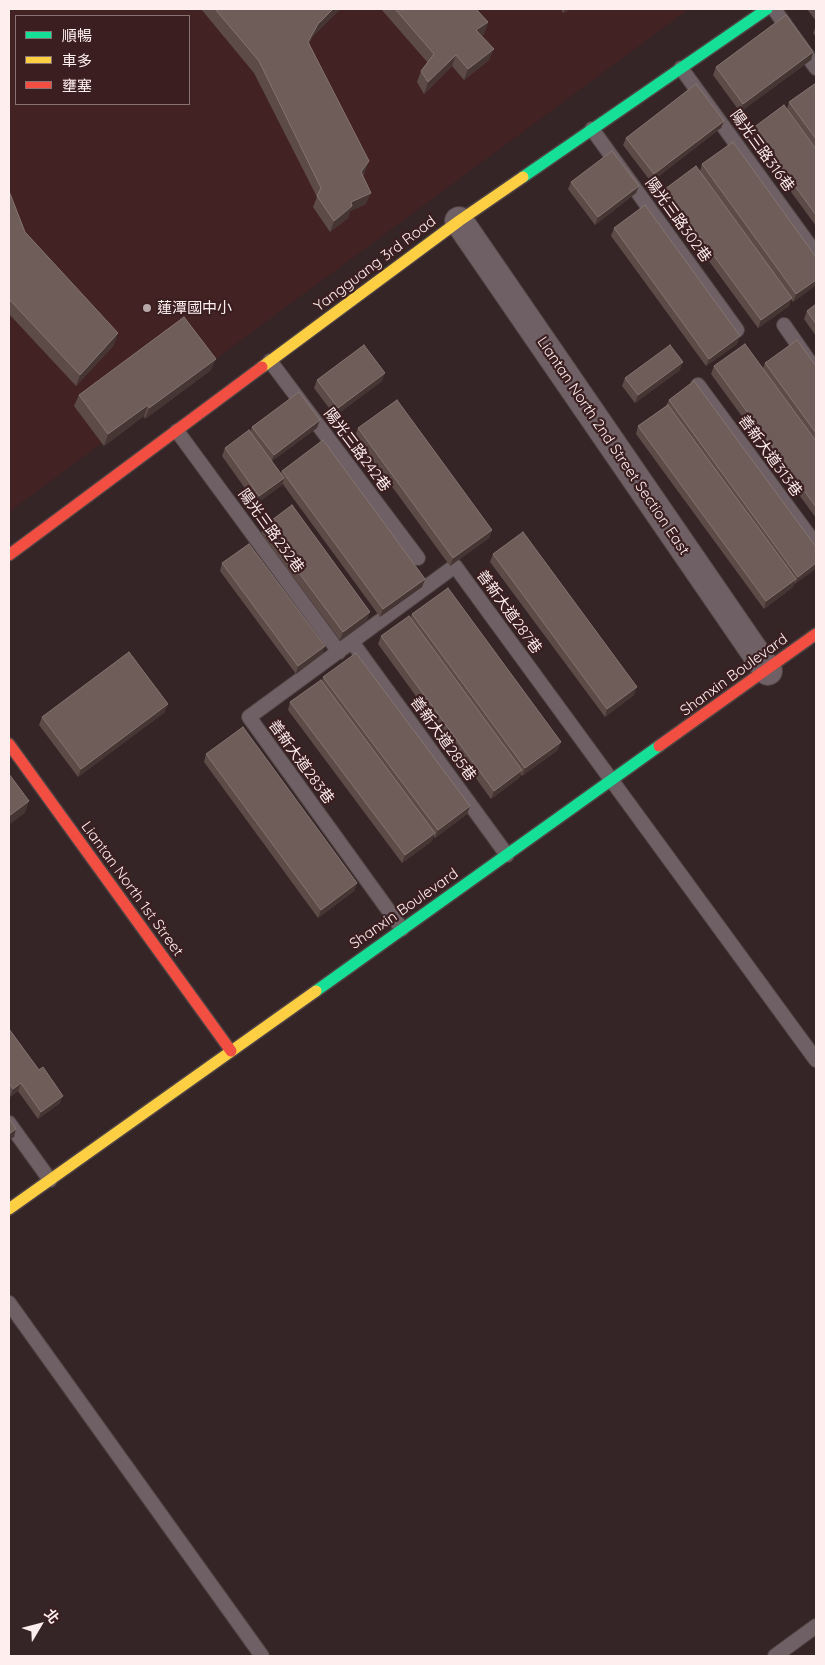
<!DOCTYPE html>
<meta charset="utf-8">
<style>
body{margin:0}
#map{position:relative;width:825px;height:1665px;overflow:hidden;background:#352526;font-family:Quicksand,"Noto Sans TC",sans-serif}
canvas{display:block}
.frame{position:absolute;inset:0;border:10px solid #feeeed;pointer-events:none}
.legend{position:absolute;left:15px;top:15px;width:175px;height:90px;box-sizing:border-box;background:#3b1f20;border:1px solid #897272;margin:0;padding:6px 9px;list-style:none;font-size:15px;color:#feeeed}
.legend li{display:flex;align-items:center;gap:10px;height:25px}
.legend b{width:25px;border:1px solid #897272}
.north{position:absolute;left:15px;top:1600px;width:50px;height:50px;-webkit-text-stroke:4px #3b1f20;paint-order:stroke;rotate:53deg;font-size:14px;font-weight:700;line-height:20px;text-align:center;color:#feeeed}
.north::after{content:'';display:block;margin:auto;width:18px;height:22px;background:#feeeed;clip-path:polygon(50% 0,100% 100%,50% 72%,0 100%)}
</style>
<div id="map">
<canvas width="825" height="1665"></canvas>
<div class="frame"></div>
<ul class="legend">
<li><b style="height:6px;background:#16e098"></b>順暢</li>
<li><b style="height:6px;background:#ffcf43"></b>車多</li>
<li><b style="height:6px;background:#f24e42"></b>壅塞</li>
</ul>
<div class="north">北</div>
</div>
<script>
const c = document.querySelector('canvas').getContext('2d');
c.lineJoin = 'round';
function paint(path, color) { c.fillStyle = color; c.fill(path, 'evenodd'); }
const poly = rows => new Path2D(rows.map(r => 'M' + r).join(''));
function strokePath(path, color, width, dash) { c.strokeStyle = color; c.lineWidth = width; c.lineCap = dash ? 'butt' : 'round'; c.setLineDash(dash || []); c.stroke(path); }
function drawText(font, color, halo, rows, align = 'center') {
  c.font = font + ' Quicksand,"Noto Sans TC",sans-serif'; c.lineWidth = 4.5; c.setLineDash([]); c.textBaseline = 'middle'; c.strokeStyle = halo; c.fillStyle = color; for (const [text, x, y, turn = 0] of rows) {
    c.save(); c.translate(x, y); c.rotate((+turn || 0) * Math.PI / 180); c.textAlign = isNaN(turn) ? turn : align; if (halo) c.strokeText(text, 0, 0); c.fillText(text, 0, 0); c.restore();
  }
}
paint(poly([
 [9,9,689,9,9,512],
 [16,16,189,16,189,104,16,104]
]), '#432223');
const lane = poly([
 [774,9,816,68],
 [681,68,816,254],
 [592,129,737,330],
 [784,325,816,371],
 [270,361,418,558],
 [698,385,816,545],
 [177,431,339,652],
 [352,642,507,855],
 [402,929,249,717,455,566,816,1060],
 [9,1123,50,1180],
 [9,1303,262,1656],
 [775,1656,816,1626]
]);
const street = poly([
 [459,221,768,671]
]);
const fast = poly([
 [523,177,767,9],
 [316,991,659,746]
]);
const slow = poly([
 [262,367,459,221,523,177],
 [9,1209,316,991]
]);
const jam = poly([
 [9,555,262,367],
 [9,744,231,1051],
 [659,746,816,634]
]);
strokePath(lane, '#4f4343', 16);
strokePath(street, '#4f4343', 30);
strokePath(fast, '#4f4343', 14);
strokePath(slow, '#4f4343', 14);
strokePath(jam, '#4f4343', 14);
strokePath(lane, '#6f6066', 14);
strokePath(street, '#6f6066', 28);
strokePath(fast, '#16e098', 11);
strokePath(slow, '#ffcf43', 11);
strokePath(jam, '#f24e42', 11);
paint(poly([
 [201,9,340,9,313,36,309,44,365,172,363,176,366,204,350,211,348,218,330,232,313,207,317,197,254,73],
 [381,9,476,9,488,22,484,34,481,36,489,60,464,80,452,66,424,94,417,82,421,71,428,63],
 [561,9,570,9,563,13],
 [807,9,816,9,816,21],
 [816,26,816,37,813,33],
 [813,52,811,60,740,112,713,75,716,67],
 [816,83,816,226,750,136,753,128,787,109,789,102],
 [724,121,721,128,651,182,623,145,626,138],
 [702,164,816,257,816,285,793,302,791,299,789,306,758,328,662,197,665,189,700,171],
 [571,182,639,186,636,193,595,225,568,189],
 [9,191,25,232,114,345,76,386,9,314],
 [614,228,737,344,706,366,611,236],
 [816,304,816,336,804,319,807,311],
 [765,363,816,366,816,518,711,374,714,366,763,368],
 [211,370,145,419,144,416,104,446,74,406,79,395],
 [680,370,635,403,622,386,625,378],
 [317,380,382,381,335,416,314,388],
 [669,400,816,547,795,584,794,583,793,587,764,609,636,434,638,426,666,406],
 [252,427,317,428,272,461,281,473,282,471,425,579,422,587,380,617,282,483,282,485,256,504,222,456,225,448,250,432],
 [358,428,492,530,489,538,450,566,355,436],
 [264,526,367,620,340,640,261,533],
 [493,554,634,695,605,717,490,562],
 [222,563,325,646,322,654,296,674,220,571],
 [412,614,558,750,522,776,521,774,519,778,491,799,378,644,381,636,410,618],
 [323,677,470,806,467,814,435,838,433,836,432,841,402,863,288,710,290,702,322,681],
 [165,712,78,777,39,725,42,717],
 [206,754,357,883,354,891,318,918,204,762],
 [9,1029,39,1070,60,1103,38,1119,18,1091,10,1097,9,1095]
]), '#5c4b47');
paint(poly([
 [333,9,340,9,313,36,304,54,308,42,318,24],
 [565,9,570,9,563,13],
 [488,22,484,34,472,42,476,30],
 [494,49,489,60,464,80,468,69],
 [813,52,811,60,740,112,743,104],
 [456,55,452,66,424,94,428,82],
 [724,121,721,128,651,182,654,174],
 [369,161,365,172,357,183,361,172],
 [639,186,636,193,595,225,598,217],
 [371,193,366,204,350,211,348,218,330,232,334,221,351,202],
 [816,280,816,285,793,302,796,294],
 [792,298,789,306,758,328,761,320],
 [118,333,114,345,76,386,80,375],
 [740,336,737,344,706,366,709,359],
 [216,359,211,370,145,419,149,408],
 [683,362,680,370,635,403,638,395],
 [385,373,382,381,335,416,338,408],
 [148,405,144,416,104,446,108,434],
 [320,420,317,428,271,462,274,455],
 [284,478,282,485,256,504,259,496],
 [492,530,489,538,450,566,453,558],
 [816,563,816,569,795,584,798,577],
 [425,579,422,587,380,617,383,609],
 [796,579,793,587,764,609,766,601],
 [370,612,367,620,340,640,343,632],
 [325,646,322,654,296,674,298,666],
 [637,687,634,695,605,717,607,709],
 [168,704,165,712,78,777,81,769],
 [561,742,558,750,522,776,525,768],
 [522,770,519,778,491,799,494,791],
 [29,801,25,813,9,825,9,816],
 [470,806,467,814,435,838,438,830],
 [435,833,432,841,402,863,405,855],
 [357,883,354,891,318,918,321,910],
 [21,1083,18,1091,10,1097,13,1089],
 [63,1096,60,1103,38,1119,41,1112],
 [16,1129,14,1137,9,1140,9,1134]
]), '#453533');
const building = poly([
 [215,9,333,9,318,24,308,42,369,161,361,172,371,193,351,202,352,206,334,221,317,196,321,188,259,61,215,9],
 [395,9,476,9,488,22,476,30,494,49,468,69,456,55,428,82,421,71,434,54,395,9],
 [786,15,813,52,743,104,716,67,786,15],
 [816,83,816,139,789,102,816,83],
 [696,84,724,121,654,174,626,138,696,84],
 [784,105,816,149,816,215,753,128,784,105],
 [733,142,816,257,816,280,796,294,702,164,733,142],
 [612,151,639,186,598,217,571,182,612,151],
 [696,166,792,298,761,320,665,189,696,166],
 [9,191,25,232,118,333,80,375,9,299,9,191],
 [645,205,740,336,709,359,614,228,645,205],
 [816,304,816,324,807,311,816,304],
 [184,317,216,359,149,408,148,405,108,434,79,395,184,317],
 [797,340,816,366,816,433,765,363,797,340],
 [745,344,816,441,816,507,714,366,745,344],
 [364,345,385,373,338,408,317,380,364,345],
 [670,345,683,362,638,395,625,378,670,345],
 [694,381,816,547,816,563,798,577,669,400,694,381],
 [299,392,320,420,274,455,252,427,299,392],
 [397,400,492,530,453,558,358,428,397,400],
 [668,405,796,579,766,601,638,426,668,405],
 [249,430,284,478,259,496,225,448,249,430],
 [323,440,425,579,383,609,282,471,323,440],
 [292,505,370,612,343,632,264,526,292,505],
 [523,532,637,687,607,709,493,554,523,532],
 [249,544,325,646,298,666,222,563,249,544],
 [448,588,561,742,525,768,412,614,448,588],
 [409,616,522,770,494,791,381,636,409,616],
 [129,652,168,704,81,769,42,717,129,652],
 [356,653,470,806,438,830,323,677,356,653],
 [321,680,435,833,405,855,290,702,321,680],
 [243,727,357,883,321,910,206,754,243,727],
 [9,774,29,801,9,816,9,774],
 [9,1029,39,1070,43,1067,63,1096,41,1112,21,1083,13,1089,9,1083,9,1029],
 [9,1118,16,1129,9,1134,9,1118]
]);
paint(building, '#6e5d59');
strokePath(building, '#847470', 1);
for (const [x, y, r, color] of [
 [147,308,5,"#b8a8a7"]
]) { const dot = new Path2D(); dot.arc(x, y, r, 0, 2 * Math.PI); c.fillStyle = color; c.fill(dot); strokePath(dot, '#3b1f20', 2); }
drawText('15px', '#feeeed', '#3b1f20', [
 ["陽光三路316巷",762,151,54],
 ["陽光三路302巷",678,220,54],
 ["Yangguang 3rd Road",375,264,-37],
 ["Liantan North 2nd Street Section East",613,446,56],
 ["陽光三路242巷",357,450,53],
 ["善新大道313巷",770,456,54],
 ["陽光三路232巷",271,531,54],
 ["善新大道287巷",509,612,54],
 ["Shanxin Boulevard",734,675,-36],
 ["善新大道285巷",443,739,54],
 ["善新大道283巷",301,762,54],
 ["Liantan North 1st Street",132,889,54],
 ["Shanxin Boulevard",404,909,-35]
]);
drawText('15px', '#feeeed', '#3b1f20', [
 ["蓮潭國中小",157,308]
], 'left');
</script>
